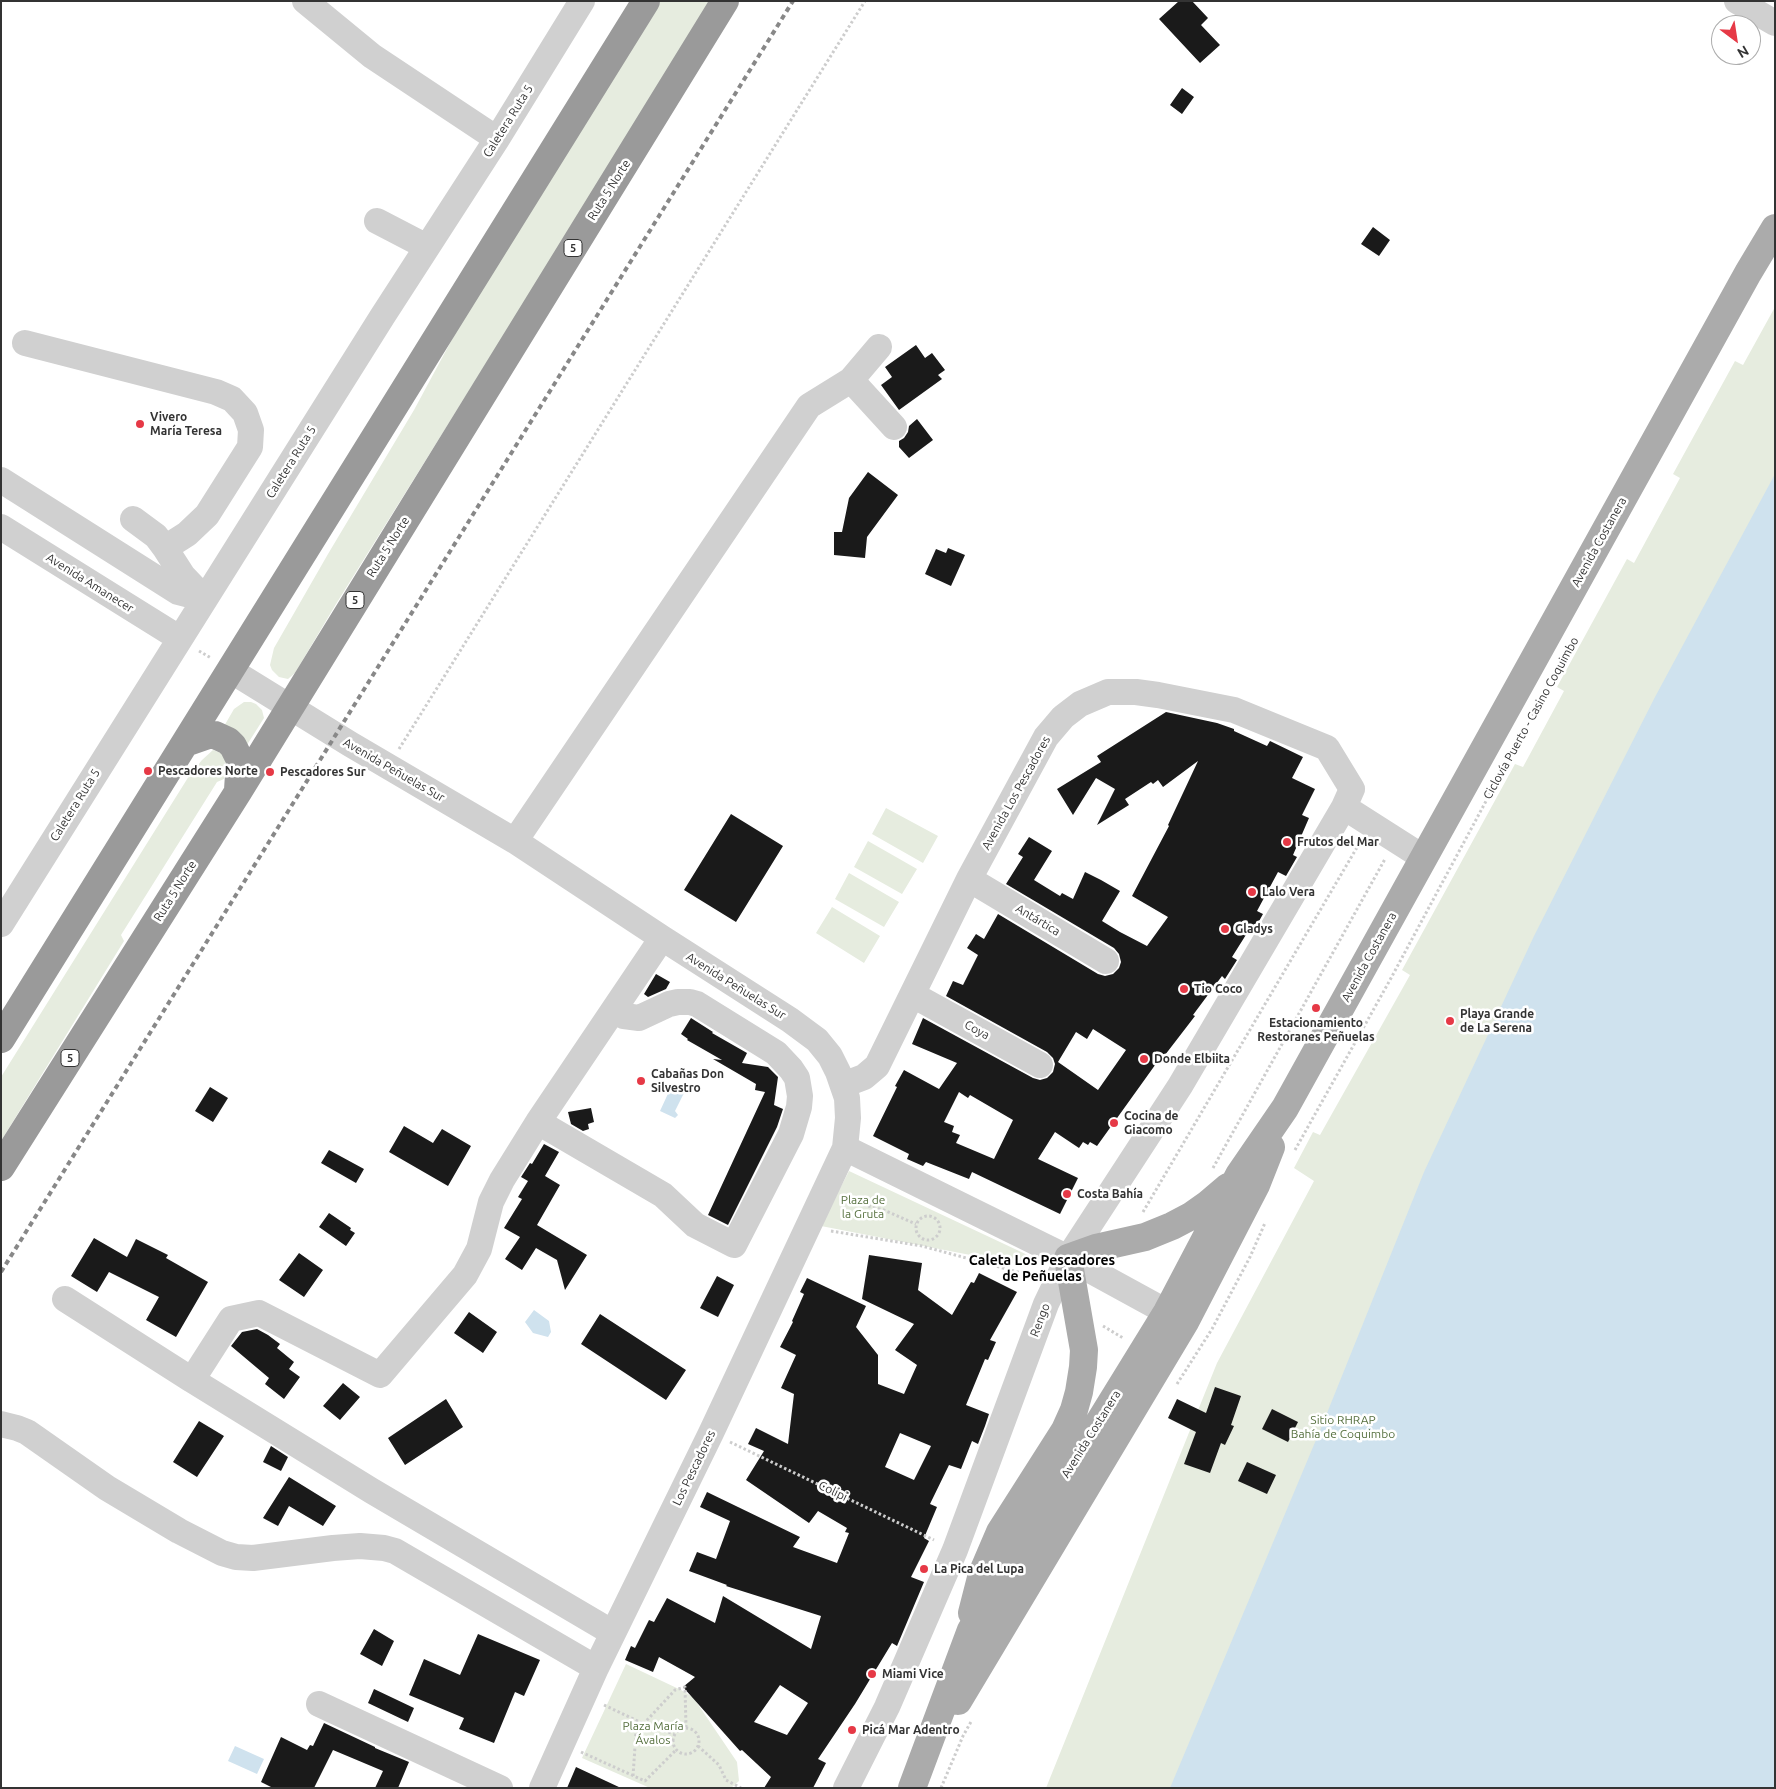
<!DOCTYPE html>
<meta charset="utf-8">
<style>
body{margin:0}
#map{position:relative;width:1776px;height:1789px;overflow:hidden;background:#fff;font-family:Ubuntu,sans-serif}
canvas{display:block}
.frame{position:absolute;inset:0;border:2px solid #333;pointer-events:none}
.north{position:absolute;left:1711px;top:15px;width:50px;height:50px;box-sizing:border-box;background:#fff;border:1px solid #adadad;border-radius:50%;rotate:149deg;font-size:14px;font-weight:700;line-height:20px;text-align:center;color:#333}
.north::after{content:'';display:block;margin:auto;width:18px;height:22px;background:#e63946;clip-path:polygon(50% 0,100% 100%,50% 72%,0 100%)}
</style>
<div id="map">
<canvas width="1776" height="1789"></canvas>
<div class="frame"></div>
<div class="north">N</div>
</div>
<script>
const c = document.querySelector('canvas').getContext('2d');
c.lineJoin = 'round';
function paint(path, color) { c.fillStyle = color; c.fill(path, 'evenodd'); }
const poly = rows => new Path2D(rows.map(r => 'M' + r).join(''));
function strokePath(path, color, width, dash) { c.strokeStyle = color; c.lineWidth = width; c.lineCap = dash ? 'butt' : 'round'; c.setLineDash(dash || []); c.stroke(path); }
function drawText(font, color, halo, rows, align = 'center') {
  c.font = font + ' Ubuntu,sans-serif'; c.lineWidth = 5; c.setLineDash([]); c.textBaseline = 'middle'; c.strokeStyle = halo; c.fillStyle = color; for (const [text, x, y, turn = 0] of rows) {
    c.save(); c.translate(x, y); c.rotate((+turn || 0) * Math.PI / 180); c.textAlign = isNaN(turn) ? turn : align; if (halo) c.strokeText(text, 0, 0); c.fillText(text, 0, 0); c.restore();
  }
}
paint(poly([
 [660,1,712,1,336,604,295,673,288,679,279,677,272,670,270,665,274,648,328,554,414,410,456,332],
 [1775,307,1775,844,1339,1788,1046,1788,1217,1363,1314,1181,1294,1168,1313,1132,1320,1135,1410,975,1402,970,1515,764,1523,767,1564,691,1557,687,1627,559,1634,563,1680,478,1673,474,1735,361,1743,365],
 [244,702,251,702,256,704,262,710,264,718,245,748,223,728,234,709],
 [213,750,221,753,226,760,224,779,217,782,121,935,124,941,1,1141,1,1077,189,776,202,760],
 [886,808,938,836,923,863,872,834],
 [868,841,917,869,902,894,854,867],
 [849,873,899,902,884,927,835,899],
 [832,907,880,936,864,963,816,933],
 [849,1171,1034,1258,1027,1266,821,1226],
 [626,1664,681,1690,693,1697,737,1762,739,1781,731,1788,650,1788,582,1758]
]), '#e6ecdf');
paint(poly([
 [1775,474,1775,1788,1170,1788,1321,1428,1424,1172,1534,936,1655,697],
 [672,1085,685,1091,675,1111,678,1115,675,1118,660,1111],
 [534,1310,549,1321,551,1332,548,1337,533,1333,525,1322],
 [235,1746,264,1759,257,1774,228,1761]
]), '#cfe2ee');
paint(poly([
 [1179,1,1192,1,1208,18,1201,25,1220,45,1200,63,1159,19],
 [1182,88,1194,97,1182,114,1170,105],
 [1373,227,1390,240,1379,256,1361,244],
 [916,345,925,358,932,353,945,370,938,375,942,379,899,410,881,385,892,377,885,367],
 [917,419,933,440,909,458,899,447,899,441,904,438,908,432,909,426],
 [868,472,898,495,867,537,865,558,834,555,834,532,842,532,849,498],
 [948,548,965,555,951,586,925,574,936,549,946,553],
 [1166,712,1217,723,1234,729,1234,731,1267,746,1270,741,1303,757,1292,778,1315,789,1302,815,1309,818,1293,855,1297,857,1286,876,1278,872,1257,911,1263,914,1253,932,1249,930,1232,957,1237,960,1225,979,1222,976,1193,1015,1195,1016,1165,1055,1163,1054,1097,1146,1090,1142,1088,1145,1083,1142,1079,1148,1055,1132,1038,1159,1078,1178,1060,1214,972,1172,969,1179,926,1162,923,1166,907,1159,909,1154,873,1136,897,1087,895,1086,904,1070,939,1089,957,1063,912,1044,923,1018,1033,1078,1040,1080,1047,1078,1053,1072,1055,1064,1053,1058,1047,1052,946,996,953,981,963,985,978,955,967,948,976,934,984,939,998,914,1098,974,1105,976,1113,974,1119,968,1121,962,1119,954,1114,948,1006,884,1023,857,1018,854,1029,837,1052,851,1034,880,1060,896,1062,893,1073,899,1085,872,1101,880,1120,891,1102,921,1120,932,1147,946,1168,917,1132,896,1169,826,1168,825,1198,761,1163,787,1158,780,1153,784,1151,782,1125,799,1129,805,1097,825,1115,789,1096,778,1073,815,1057,789,1101,762,1097,756],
 [1093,1029,1126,1050,1098,1090,1058,1062,1076,1032,1087,1039],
 [959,1092,968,1098,970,1095,1013,1120,994,1159,956,1143,960,1135,952,1132,954,1126,944,1122],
 [731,814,783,846,736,922,684,890],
 [656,974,670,982,666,989,648,997,644,994],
 [691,1018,713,1032,712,1033,747,1053,742,1063,768,1067,778,1077,774,1105,783,1109,777,1127,728,1225,708,1215,765,1092,755,1090,756,1084,713,1059,722,1060,687,1040,688,1039,681,1034],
 [210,1087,228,1098,213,1122,195,1111],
 [591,1108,594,1122,588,1124,589,1129,583,1131,571,1124,568,1112],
 [404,1126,433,1143,442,1129,471,1146,448,1186,389,1152],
 [544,1144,559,1152,545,1176,560,1185,537,1225,587,1255,565,1290,557,1260,536,1248,522,1270,505,1259,520,1237,504,1228,522,1199,518,1197,528,1181,521,1177,530,1163,532,1164],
 [329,1150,364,1169,356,1183,321,1163],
 [329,1213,351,1228,350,1230,355,1233,346,1246,319,1227],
 [94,1238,127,1257,136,1239,168,1255,166,1258,208,1282,176,1337,146,1320,159,1297,109,1272,97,1292,71,1276],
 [299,1253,323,1270,304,1297,279,1280],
 [869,1255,922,1263,918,1290,952,1315,971,1282,974,1283,979,1273,1017,1292,990,1340,996,1342,988,1360,985,1359,966,1405,989,1414,985,1426,978,1444,972,1441,961,1469,949,1465,930,1504,937,1507,924,1538,929,1541,911,1577,924,1582,897,1646,892,1643,855,1704,818,1759,826,1763,813,1788,764,1788,771,1777,742,1750,740,1751,683,1687,695,1677,659,1657,653,1672,625,1660,631,1646,635,1648,649,1620,654,1622,667,1598,715,1623,723,1596,811,1649,821,1616,726,1586,727,1585,689,1571,697,1552,716,1559,730,1521,700,1507,707,1492,800,1537,793,1547,837,1563,849,1533,845,1532,847,1528,818,1511,809,1523,746,1480,764,1451,748,1444,756,1428,788,1444,794,1394,781,1388,796,1355,780,1347,793,1322,792,1321,804,1294,800,1292,807,1278,866,1306,856,1327,878,1355,878,1384,904,1394,917,1365,895,1350,914,1324,862,1299],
 [900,1433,931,1446,914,1480,885,1467],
 [780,1685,808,1703,787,1735,754,1722],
 [717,1276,734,1285,718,1317,700,1308],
 [469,1312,497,1332,483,1353,454,1333],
 [600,1314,686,1370,666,1400,581,1344],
 [257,1329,268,1335,280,1344,277,1348,294,1362,289,1369,300,1377,284,1399,265,1384,269,1378,231,1346,242,1332],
 [343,1383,360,1397,340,1420,323,1406],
 [1215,1387,1241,1396,1231,1425,1234,1426,1225,1445,1221,1443,1210,1473,1184,1464,1196,1432,1168,1418,1177,1399,1206,1413],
 [446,1399,463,1427,405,1465,388,1438],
 [1272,1409,1298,1422,1288,1442,1262,1429],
 [199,1421,224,1436,197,1477,173,1462],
 [271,1446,288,1457,281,1471,263,1462],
 [1247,1462,1276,1475,1267,1494,1238,1481],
 [289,1477,336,1506,323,1526,289,1506,278,1526,263,1518],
 [374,1629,394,1641,382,1666,360,1654],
 [478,1634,540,1660,524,1696,515,1692,494,1743,459,1729,464,1718,409,1695,424,1659,460,1675],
 [374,1689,414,1708,408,1722,368,1703],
 [324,1723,375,1747,375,1748,409,1762,398,1788,375,1788,383,1771,333,1750,314,1788,273,1788,261,1782,281,1737,307,1750,310,1745,313,1746],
 [576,1767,621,1788,567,1788]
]), '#1a1a1a');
strokePath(poly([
 [199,651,211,658],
 [399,749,865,1],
 [1295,1150,1390,980,1536,708],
 [1213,1168,1385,859],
 [844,1200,884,1210,916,1224],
 [1143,1212,1359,844,1360,844],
 '916 1228a12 12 0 1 1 24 0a12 12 0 1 1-24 0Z',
 [831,1231,922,1246,1025,1274,1034,1278],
 [1103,1326,1123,1338],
 [1177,1384,1212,1329,1250,1257,1265,1223],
 [730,1442,934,1540],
 [604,1705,644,1724,674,1734],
 '673 1741a13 13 0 1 1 26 0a13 13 0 1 1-26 0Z',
 [698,1746,719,1765,726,1780,741,1788],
 [581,1752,645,1781,676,1750],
 [633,1776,636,1732,675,1690,685,1687,686,1727],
 [941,1788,963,1736,972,1720]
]), '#cdcdcd', 3, [2.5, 2.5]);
strokePath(poly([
 [305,1,372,56,497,139],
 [1737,1,1775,23],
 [377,221,427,247],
 [25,343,216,392,232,399,245,413,251,430,250,447,207,515,187,534,165,548],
 [851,380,894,427],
 [1,480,178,592,205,599],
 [133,519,156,536,165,548,183,576,203,597],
 [1,527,179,638],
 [230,670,350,744,515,841,662,938,790,1020,817,1040,830,1056,838,1072,847,1098,848,1118,845,1148,711,1433,596,1668,542,1788],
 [1344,807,1424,858],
 [515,841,809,406,851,380,879,347],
 [969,879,1106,961],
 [1,924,382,317,497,139,582,1],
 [913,995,1040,1065],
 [843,1085,864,1077,877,1066,969,879,1046,737,1063,717,1080,704,1108,692,1136,692,1158,695,1234,710,1327,748,1352,789,1344,807,1180,1086,1068,1258,1046,1304,955,1550,887,1707,846,1788],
 [538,1122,663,1195,695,1225,734,1245,791,1134,799,1107,800,1096,797,1078,791,1069,776,1053,697,1004,690,1002,678,1002,669,1004,639,1018,624,1016,614,1010],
 [845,1148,1068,1258,1185,1322],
 [65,1299,192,1380],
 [1,1424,17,1428,27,1432,107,1488,179,1531,222,1553,236,1557,253,1558,333,1548,360,1546,384,1548,395,1551,596,1668],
 [613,1633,372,1491,192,1380,231,1319,259,1313,380,1375,465,1275,479,1249,491,1202,502,1180,538,1122,662,938],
 [319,1704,500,1788]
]), '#d0d0d0', 26);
strokePath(poly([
 [972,1613,982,1574,1000,1532,1065,1430,1074,1410,1079,1392,1083,1367,1084,1350,1068,1258,1096,1248,1145,1237,1172,1226,1191,1216,1208,1204,1228,1187],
 [958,1701,1185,1322,1256,1185,1271,1147],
 [912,1788,971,1630,1167,1312,1239,1175,1285,1108,1748,273,1775,228]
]), '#ababab', 28);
strokePath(poly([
 [185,743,208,735,215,735,228,741,233,746,240,760,238,790],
 [1,1039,646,1],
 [1,1167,238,792,725,1]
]), '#9a9a9a', 28);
strokePath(poly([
 [1,1272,793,1]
]), '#888', 4, [5, 4]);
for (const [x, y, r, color] of [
 [140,424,5,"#e63946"],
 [148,771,5,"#e63946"],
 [270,772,5,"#e63946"],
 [1287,842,5,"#e63946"],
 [1252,892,5,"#e63946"],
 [1225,929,5,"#e63946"],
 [1184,989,5,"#e63946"],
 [1316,1008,5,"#e63946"],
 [1450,1021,5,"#e63946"],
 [1144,1059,5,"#e63946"],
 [641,1081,5,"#e63946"],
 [1114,1123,5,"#e63946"],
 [1067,1194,5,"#e63946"],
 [924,1569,5,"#e63946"],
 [872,1674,5,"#e63946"],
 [852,1730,5,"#e63946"]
]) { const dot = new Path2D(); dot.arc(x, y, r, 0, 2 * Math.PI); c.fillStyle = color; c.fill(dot); strokePath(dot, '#fff', 2); }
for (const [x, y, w] of [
 [573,248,18],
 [355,600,18],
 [70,1058,18]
]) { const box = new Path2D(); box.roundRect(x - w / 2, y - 8.5, w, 17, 4); c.fillStyle = '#fff'; c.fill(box); strokePath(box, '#333', 1); }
drawText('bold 11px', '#333', null, [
 ["5",573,248],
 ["5",355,600],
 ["5",70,1058]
]);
drawText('12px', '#333', '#fff', [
 ["Caletera Ruta 5",508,121,-58],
 ["Ruta 5 Norte",609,190,-58],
 ["Caletera Ruta 5",291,462,-58],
 ["Avenida Costanera",1599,542,-61],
 ["Ruta 5 Norte",388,547,-58],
 ["Avenida Amanecer",90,583,32],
 ["Ciclovía Puerto - Casino Coquimbo",1531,718,-61],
 ["Avenida Peñuelas Sur",394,770,30],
 ["Avenida Los Pescadores",1016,793,-61],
 ["Caletera Ruta 5",75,805,-58],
 ["Ruta 5 Norte",175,891,-58],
 ["Antártica",1038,920,31],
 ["Avenida Costanera",1369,957,-61],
 ["Avenida Peñuelas Sur",736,986,32],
 ["Coya",977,1030,29],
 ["Rengo",1040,1320,-69],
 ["Avenida Costanera",1091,1434,-58],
 ["Los Pescadores",694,1468,-64],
 ["Colipi",833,1491,26]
]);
drawText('bold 12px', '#333', '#fff', [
 ["Vivero",150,417],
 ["María Teresa",150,431],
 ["Pescadores Norte",158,771],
 ["Pescadores Sur",280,772],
 ["Frutos del Mar",1297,842],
 ["Lalo Vera",1262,892],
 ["Gladys",1235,929],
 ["Tio Coco",1194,989],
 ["Playa Grande",1460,1014],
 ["de La Serena",1460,1028],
 ["Estacionamiento",1316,1023,"center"],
 ["Restoranes Peñuelas",1316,1037,"center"],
 ["Donde Elbiita",1154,1059],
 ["Cabañas Don",651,1074],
 ["Silvestro",651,1088],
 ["Cocina de",1124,1116],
 ["Giacomo",1124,1130],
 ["Costa Bahía",1077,1194],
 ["La Pica del Lupa",934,1569],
 ["Miami Vice",882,1674],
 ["Picá Mar Adentro",862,1730]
], 'left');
drawText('12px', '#56703f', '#fff', [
 ["Plaza de",863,1200],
 ["la Gruta",863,1214],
 ["Sitio RHRAP",1343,1420],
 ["Bahía de Coquimbo",1343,1434],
 ["Plaza María",653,1726],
 ["Ávalos",653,1740]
]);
drawText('bold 14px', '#000', '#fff', [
 ["Caleta Los Pescadores",1042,1260],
 ["de Peñuelas",1042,1276]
]);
</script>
